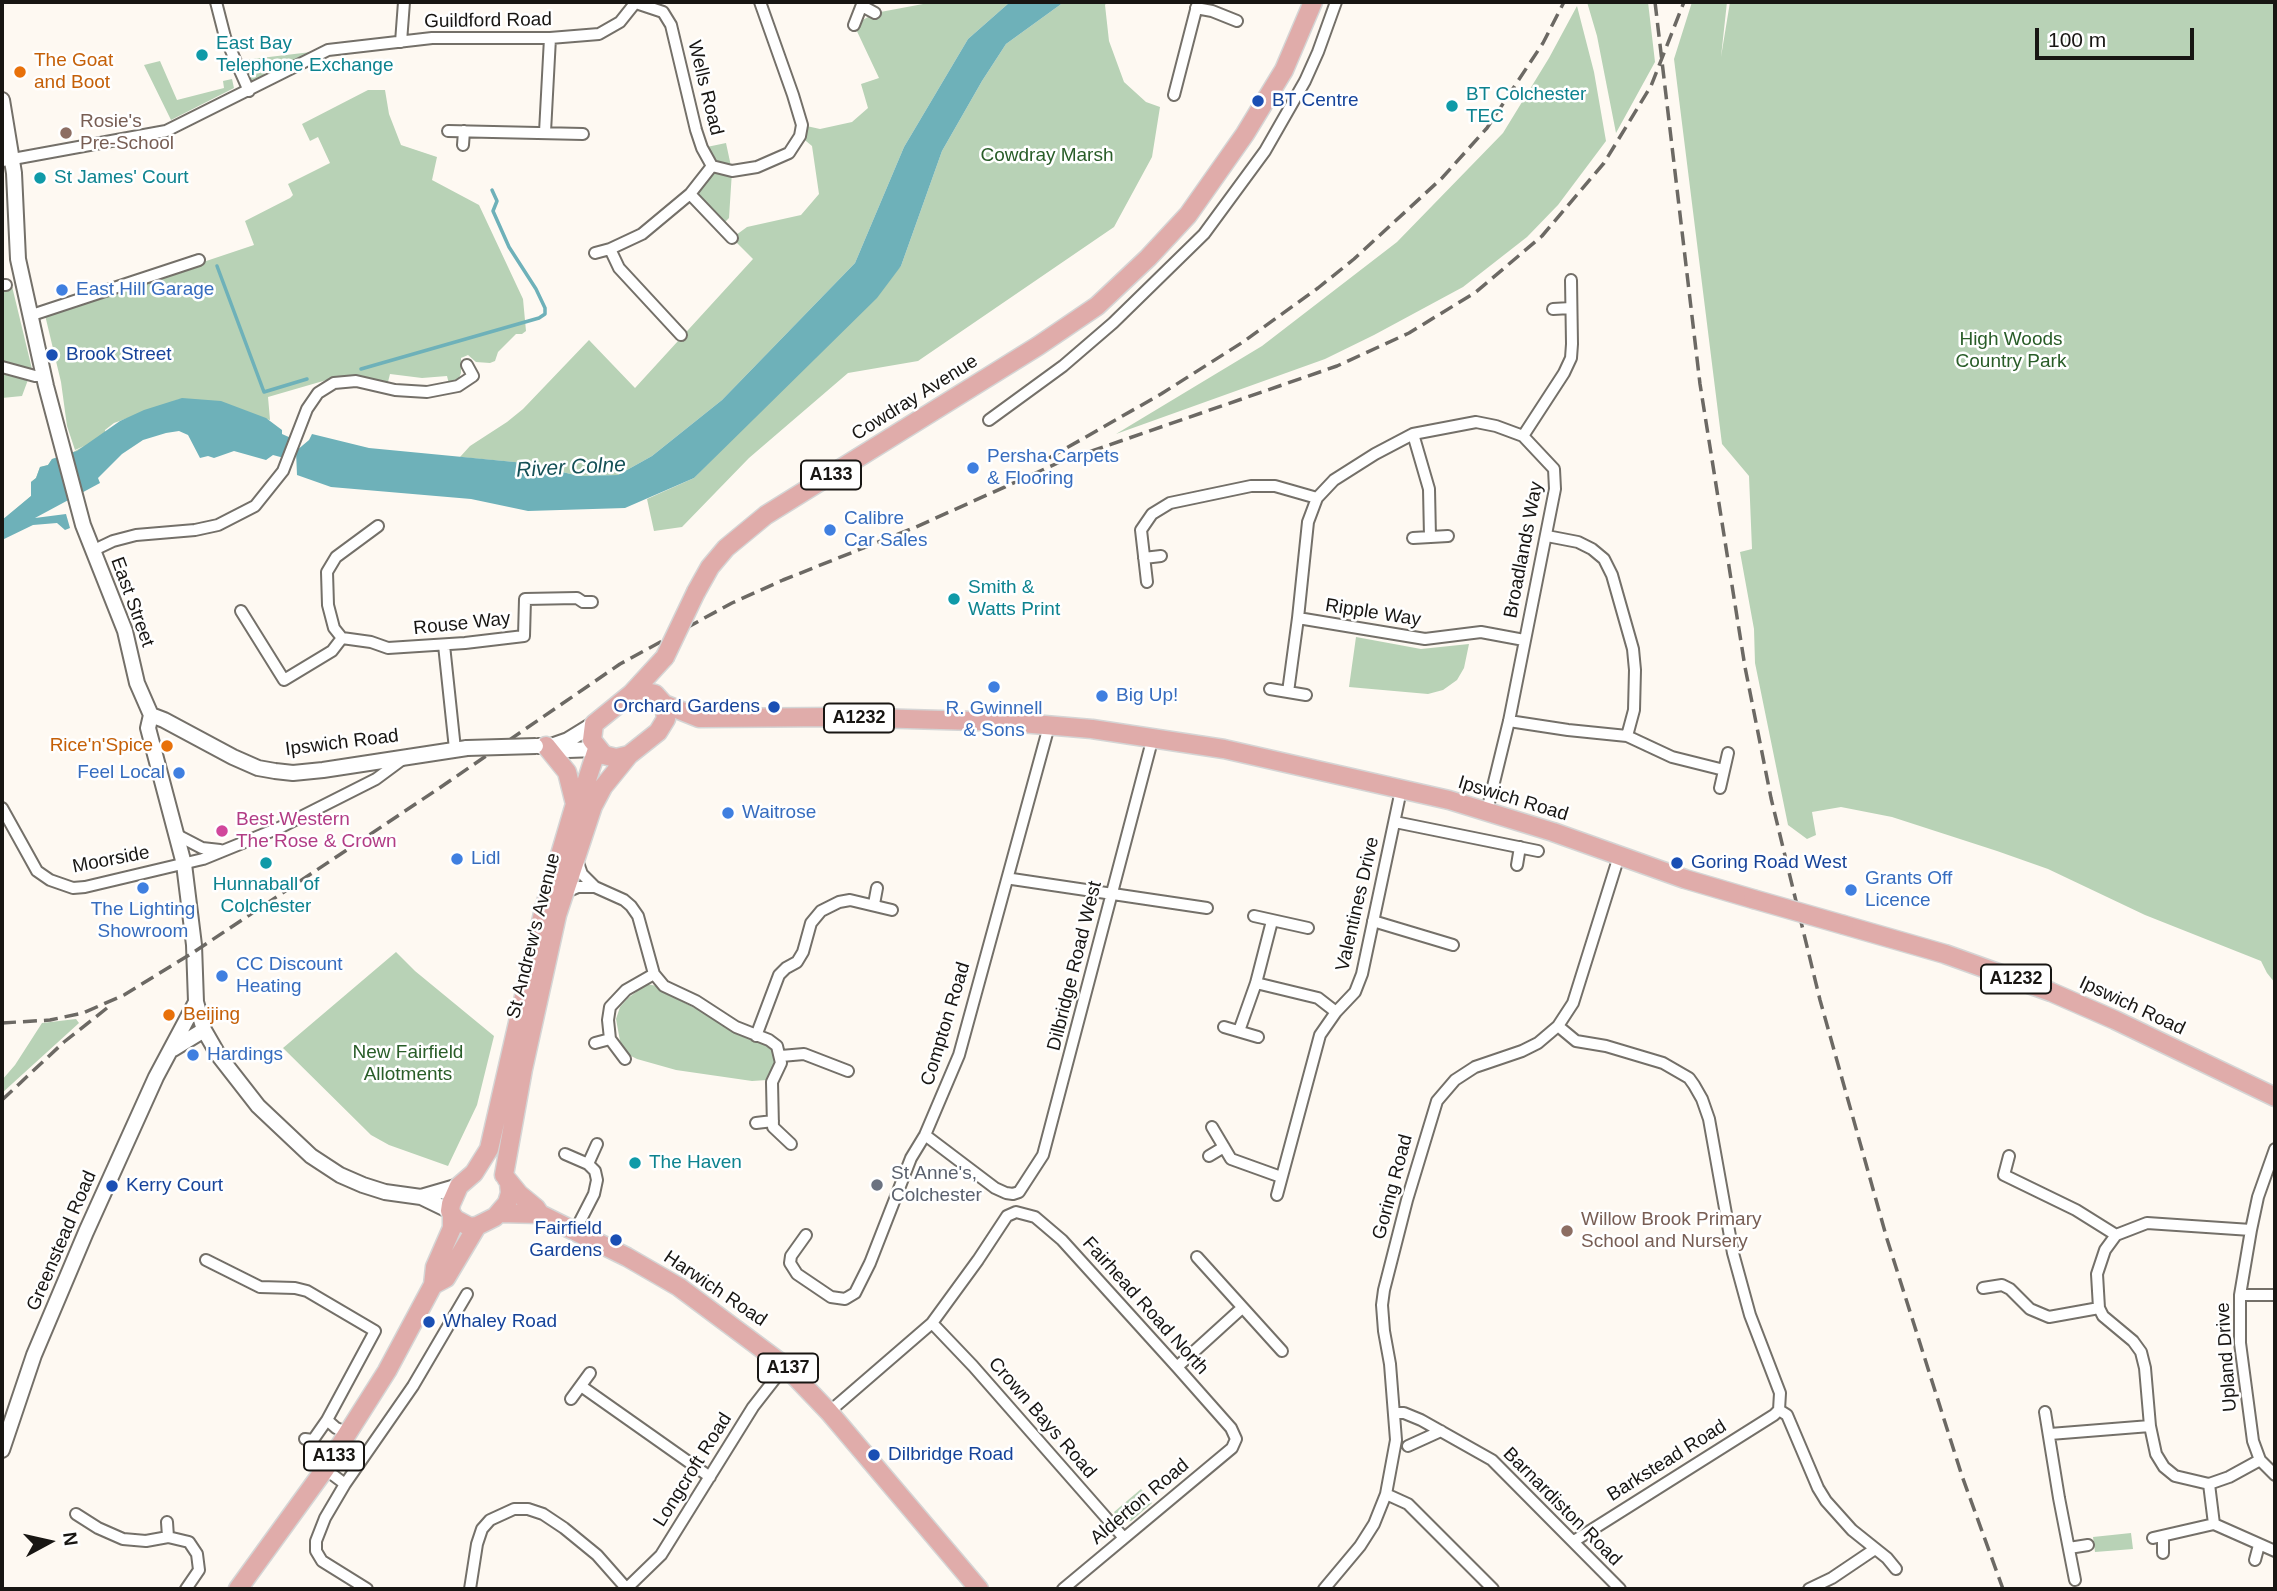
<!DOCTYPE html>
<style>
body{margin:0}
#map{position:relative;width:2277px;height:1591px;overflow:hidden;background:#fef9f2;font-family:Helvetica,sans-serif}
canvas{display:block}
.frame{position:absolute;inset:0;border:4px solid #181613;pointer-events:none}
.north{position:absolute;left:14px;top:1507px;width:70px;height:70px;-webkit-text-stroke:5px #fff;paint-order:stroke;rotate:82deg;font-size:19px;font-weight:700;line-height:28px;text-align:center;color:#181613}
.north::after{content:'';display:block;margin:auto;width:24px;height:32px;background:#181613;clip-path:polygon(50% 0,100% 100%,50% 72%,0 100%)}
.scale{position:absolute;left:2035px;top:28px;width:159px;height:32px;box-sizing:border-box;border:4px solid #181613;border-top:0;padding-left:9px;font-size:21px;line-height:24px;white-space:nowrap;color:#181613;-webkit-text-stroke:5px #fff;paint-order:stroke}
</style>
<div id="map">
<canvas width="2277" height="1591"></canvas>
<div class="frame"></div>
<div class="north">N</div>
<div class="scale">100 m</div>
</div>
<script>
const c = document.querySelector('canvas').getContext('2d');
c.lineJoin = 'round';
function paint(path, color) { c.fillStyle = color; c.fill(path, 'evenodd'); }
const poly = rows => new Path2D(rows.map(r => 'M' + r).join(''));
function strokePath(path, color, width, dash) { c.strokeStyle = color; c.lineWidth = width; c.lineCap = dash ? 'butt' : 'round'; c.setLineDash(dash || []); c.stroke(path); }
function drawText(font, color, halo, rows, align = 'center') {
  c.font = font + ' Helvetica,sans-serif'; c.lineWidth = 5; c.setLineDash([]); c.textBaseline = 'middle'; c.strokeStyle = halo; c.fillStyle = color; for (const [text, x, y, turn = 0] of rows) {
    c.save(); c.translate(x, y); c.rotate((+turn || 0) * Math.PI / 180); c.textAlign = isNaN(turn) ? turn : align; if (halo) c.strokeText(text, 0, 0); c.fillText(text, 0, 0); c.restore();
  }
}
paint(poly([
 [924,2,1010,2,968,39,904,147,855,263,722,400,652,456,618,475,579,476,525,463,460,457,470,446,507,422,523,409,589,340,635,388,753,259,732,238,747,227,801,215,819,194,812,146,800,136,802,125,820,129,852,122,868,108,861,84,879,78,854,25,875,13,923,4],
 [1064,2,1107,2,1105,5,1109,41,1124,82,1146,102,1160,107,1152,157,1114,227,918,361,848,373,749,458,682,527,654,531,647,499,694,478,901,266,942,151,982,81,1006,44],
 [1587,2,1648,2,1655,62,1616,133,1597,36],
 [1692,2,1727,2,1721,57,1730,2,2275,2,2275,983,2267,973,2261,961,2145,915,2048,869,1997,851,1892,817,1841,807,1812,812,1816,835,1807,839,1788,825,1755,663,1754,629,1740,552,1752,549,1749,476,1722,444,1674,59],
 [1577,6,1594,72,1606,141,1558,205,1527,237,1463,287,1374,335,1325,359,1116,434,1262,346,1397,242,1503,133,1549,58],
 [328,50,249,91,236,61,269,57],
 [160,61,177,100,224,88,223,81,232,79,234,88,171,120,144,65],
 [368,90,385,90,389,114,401,145,437,157,432,180,479,205,523,299,526,331,522,334,516,334,498,352,495,361,490,363,476,362,468,355,461,358,461,373,459,378,449,384,447,376,422,378,390,374,388,382,352,377,330,379,268,397,270,420,180,399,114,423,105,430,106,451,2,521,31,496,31,482,36,478,40,467,48,465,52,459,66,456,84,446,75,450,67,426,61,382,45,315,254,245,245,221,290,198,293,195,288,184,330,163,318,137,310,141,302,124],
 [726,143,732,171,729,218,721,226,690,194,712,166,702,148],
 [11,282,32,369,22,396,2,398,2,301,3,291,8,290],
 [1356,637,1421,649,1469,644,1464,668,1457,680,1443,690,1428,694,1349,687],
 [396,952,415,971,494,1036,477,1105,448,1166,389,1145,371,1135,283,1048],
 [647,984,657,986,663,992,772,1047,775,1052,777,1062,767,1080,752,1081,676,1070,637,1059,629,1055,620,1041,616,1019,620,1007,628,998],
 [76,1019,79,1023,2,1093,2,1080,15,1065,42,1023],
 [1141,1489,1152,1503,1131,1521,1124,1522,1119,1519,1114,1512],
 [2131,1533,2133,1549,2095,1552,2093,1537]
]), '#b8d2b6');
paint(poly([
 [1010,2,1064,2,1006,44,982,81,942,151,901,266,877,298,694,478,625,508,528,511,471,499,331,487,297,475,296,451,309,440,312,434,369,448,525,463,579,476,618,475,652,456,722,400,855,263,904,147,968,39],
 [182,398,221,401,266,418,282,430,282,434,291,438,284,458,273,455,266,460,234,451,214,458,208,456,200,458,188,435,179,431,166,433,143,440,122,454,98,478,100,483,35,518,66,514,70,528,65,530,57,523,33,525,2,540,2,520,31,496,31,482,36,478,40,467,48,465,52,459,77,451,120,421,144,410]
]), '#6eb1b9');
strokePath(poly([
 [217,266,264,392,307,379],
 [361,369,539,318,545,314,545,308,536,289,509,247,493,211,497,201,492,190]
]), '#6eb1b9', 3.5);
const minor = poly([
 [216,2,225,37,249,91],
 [636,3,663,12,671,25,696,130,702,148,712,166,690,194,642,234,610,249,619,268,681,335],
 [862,6,875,13],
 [1196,8,1212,11,1237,21],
 [854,25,863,2],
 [401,42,404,2],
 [1174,95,1198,2],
 [448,131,583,134],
 [545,132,550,38],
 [463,145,464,131],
 [2,161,166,131,328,50,432,38,550,38,599,34,620,22,636,2],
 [712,166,732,171,757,167,789,153,800,136,802,125,793,95,760,2],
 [690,194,732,238],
 [595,253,610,249],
 [2,285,6,285],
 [1553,309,1571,308],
 [32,315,199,260],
 [2,367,35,376,44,376],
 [989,420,1063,366,1113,323,1204,234,1265,151,1305,81,1318,52,1336,2],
 [1413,434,1429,489,1430,537],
 [1523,436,1564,373,1571,358,1572,344,1571,280],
 [378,526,336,557,327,572,328,605,334,628,342,638,371,642,388,648,465,643,524,636,525,599,577,598,583,602,592,602],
 [1547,536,1578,542,1592,549,1604,559,1612,575,1633,649,1635,670,1634,710,1627,736],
 [1413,538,1448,536],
 [92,551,113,541,136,535,195,530,218,525,255,506,283,471,307,409,318,393,334,383,356,381,395,390,427,392,458,386,473,376,467,365],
 [1144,558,1161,556],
 [1147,582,1141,530,1152,514,1170,503,1251,486,1275,486,1317,498],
 [241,611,284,680,332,651,342,638],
 [1298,618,1425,639,1481,632,1524,640],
 [444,645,455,749],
 [1270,689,1306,695],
 [1288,692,1298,618,1308,522,1317,498,1334,480,1375,454,1413,434,1476,422,1496,426,1523,436,1554,469,1555,489,1509,721,1487,811],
 [1509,721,1568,730,1627,736,1672,757,1724,770],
 [1720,788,1728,753],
 [2,808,37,871,50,880,73,888,85,887,203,859,279,828,376,779,403,759],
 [1395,822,1538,851],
 [177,835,202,848,220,850],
 [1517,865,1520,847],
 [1012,879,1207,908],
 [595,887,624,900,631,906,638,916,654,974,664,986,696,1001,736,1027,769,1040,777,1046,781,1063,772,1082,773,1127,791,1144],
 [564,893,578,887,595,887,582,874,577,860],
 [874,904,877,888],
 [1254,916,1308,928],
 [1373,921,1453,945],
 [1256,983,1318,998,1336,1012],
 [1558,1026,1576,1041,1606,1046,1663,1063,1689,1078,1694,1085,1702,1099,1709,1119,1733,1253,1750,1315,1780,1393,1779,1410,1787,1415,1818,1488,1826,1501,1852,1530,1887,1558,1896,1569],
 [1224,1027,1258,1037],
 [1239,1031,1256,983,1272,921],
 [756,1036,779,975,786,968,797,962,803,952,811,923,821,911,839,902,850,900,892,910],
 [595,1043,610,1039],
 [781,1056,804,1054,848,1071],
 [625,1059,610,1039,608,1020,610,1007,626,990,654,974],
 [756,1123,773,1121],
 [1212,1127,1231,1159,1281,1177],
 [925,1135,995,1188,1006,1193,1013,1194,1019,1192,1043,1155,1153,737],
 [2275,1149,2258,1197,2251,1230,2240,1295,2240,1343,2253,1441,2260,1460,2275,1475],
 [565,1154,588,1164,595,1171,597,1180,594,1194,575,1231],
 [1209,1156,1224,1147],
 [2009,1156,2004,1175,2076,1210,2116,1235],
 [588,1164,597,1144],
 [1277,1195,1320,1035,1336,1012,1355,992,1362,974,1401,790],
 [2251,1230,2147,1223,2116,1235,2105,1250,2097,1274,2099,1308,2103,1316,2133,1341,2141,1352,2145,1368,2150,1426,2156,1454,2164,1467,2175,1476,2209,1484,2229,1477,2260,1460],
 [806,1235,791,1256,790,1263,797,1274,831,1297,845,1299,855,1293,870,1263,911,1158,925,1135,959,1055,1049,726],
 [1197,1257,1282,1351],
 [206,1260,260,1287,295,1288,307,1291,375,1331,327,1420,336,1428,349,1433],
 [1983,1288,2002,1285,2010,1289,2030,1309,2049,1317,2099,1308],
 [2240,1295,2275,1295],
 [932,1323,973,1366,1124,1538],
 [1177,1367,1242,1308],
 [581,1386,710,1477],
 [571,1399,590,1373],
 [829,1412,932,1323,978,1260,1007,1216,1016,1212,1035,1217,1062,1240,1177,1367,1231,1428,1236,1439,1232,1448,1063,1589],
 [2045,1412,2059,1498,2075,1580],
 [1395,1413,1404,1413,1421,1420,1492,1460,1620,1589],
 [2050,1434,2150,1426],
 [305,1439,313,1440,327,1420],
 [1408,1446,1441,1431],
 [325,1469,345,1484],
 [2209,1484,2214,1524],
 [1386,1494,1408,1504,1493,1589],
 [76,1514,98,1528,123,1539,146,1541,168,1537,189,1542,197,1554,199,1570,186,1589],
 [167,1522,168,1537],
 [2153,1538,2214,1524,2275,1551],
 [1574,1541,1774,1415,1779,1410],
 [2069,1548,2088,1545],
 [2163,1553,2163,1536],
 [2255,1560,2259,1545],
 [367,1589,322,1561,316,1551,316,1541,325,1518,345,1484,413,1386,467,1294],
 [470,1589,477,1544,482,1529,490,1520,514,1509,528,1509,543,1514,564,1528,597,1555,627,1589],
 [626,1589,661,1555,753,1407,785,1366],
 [1324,1589,1360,1546,1374,1524,1386,1494,1396,1440,1390,1364,1384,1331,1382,1305,1384,1290,1407,1200,1437,1101,1455,1080,1475,1067,1522,1051,1538,1043,1558,1026,1573,1003,1619,856],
 [1809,1589,1832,1578,1875,1549]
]);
const tertiary = poly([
 [2,100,14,173,18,259,46,386,83,525,125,631,137,683,151,715,148,728,184,864,194,945,196,1002,204,1030,219,1056,258,1106,311,1156,340,1175,363,1185,385,1192,421,1197,450,1211],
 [151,715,164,720,233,757,258,768,275,771,293,773,323,770,467,748],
 [538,746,551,746,568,740,594,724],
 [552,746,568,750,597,749],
 [173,1049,204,1030],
 [421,1197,459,1186],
 [2,1450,34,1355,86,1232,156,1077,196,1002]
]);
const primary = poly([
 [696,592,710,567,726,548,766,515,1038,346,1097,306,1148,258,1188,215,1245,134,1284,70,1313,2],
 [664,704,699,718,840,717,1009,722,1092,729,1224,749,1449,800,1553,832,1685,879,1753,899],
 [546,746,567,772,575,804],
 [629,755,616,758,604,755,592,740,594,724,631,694,665,657],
 [1844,925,1945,954,2051,992,2115,1020,2275,1097],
 [504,1175,523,1069,557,915,593,806,603,787,629,755,658,732,666,719,664,704,655,694,642,691,631,694],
 [506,1178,519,1194,536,1208,540,1214],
 [499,1213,540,1214,627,1257,679,1287,785,1366,829,1412,979,1589],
 [477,1226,470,1227,455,1219,450,1211,451,1204,459,1186,474,1173,489,1149,544,909,575,804,584,789,597,749],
 [433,1285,446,1278,477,1226,495,1217,507,1203,510,1193,509,1183],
 [238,1589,325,1469,387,1371,433,1285,435,1267,452,1228,452,1216]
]);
strokePath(minor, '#747069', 14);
strokePath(tertiary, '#747069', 18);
strokePath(primary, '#d5d5d5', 21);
strokePath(minor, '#fff', 10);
strokePath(tertiary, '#fff', 14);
strokePath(primary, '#e0acaa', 18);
strokePath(poly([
 [1655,2,1700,384,1745,667,1771,798,1820,1000,1887,1239,1962,1476,2003,1589],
 [1049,458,1161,394,1243,342,1318,288,1354,259,1442,178,1487,128,1543,43,1564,2],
 [2,1023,50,1020,83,1013,124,995,194,952,438,789,620,664,732,603,783,580,916,527,1060,462,1337,366,1409,333,1476,292,1542,236,1604,163,1651,86,1684,2],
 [2,1100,64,1042,107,1008]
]), '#6c6964', 3.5, [14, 7]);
const tertiaryBridge = poly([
 [467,748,536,746]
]);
const primaryBridge = poly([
 [665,657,696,592],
 [1753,899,1844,925]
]);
strokePath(tertiaryBridge, '#747069', 18, []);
strokePath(primaryBridge, '#d5d5d5', 21, []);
strokePath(tertiaryBridge, '#fff', 14);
strokePath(primaryBridge, '#e0acaa', 18);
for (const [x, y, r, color] of [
 [202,55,7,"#0f9aa8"],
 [20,72,7,"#e8710a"],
 [1258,101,7,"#1a4fb4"],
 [1452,106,7,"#0f9aa8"],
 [66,133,7,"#8d6e63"],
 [40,178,7,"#0f9aa8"],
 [62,290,7,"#3f7fe0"],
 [52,355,7,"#1a4fb4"],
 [973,468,7,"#3f7fe0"],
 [830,530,7,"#3f7fe0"],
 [954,599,7,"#0f9aa8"],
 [994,687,7,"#3f7fe0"],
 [1102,696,7,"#3f7fe0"],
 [774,707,7,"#1a4fb4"],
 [167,746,7,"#e8710a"],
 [179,773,7,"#3f7fe0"],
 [728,813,7,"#3f7fe0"],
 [222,831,7,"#d1479c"],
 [457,859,7,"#3f7fe0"],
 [266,863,7,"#0f9aa8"],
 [1677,863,7,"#1a4fb4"],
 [143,888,7,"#3f7fe0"],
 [1851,890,7,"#3f7fe0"],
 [222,976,7,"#3f7fe0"],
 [169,1015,7,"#e8710a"],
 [193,1055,7,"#3f7fe0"],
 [635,1163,7,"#0f9aa8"],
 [877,1185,7,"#6b7280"],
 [112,1186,7,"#1a4fb4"],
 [1567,1231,7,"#8d6e63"],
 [616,1240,7,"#1a4fb4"],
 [429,1322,7,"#1a4fb4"],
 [874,1455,7,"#1a4fb4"]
]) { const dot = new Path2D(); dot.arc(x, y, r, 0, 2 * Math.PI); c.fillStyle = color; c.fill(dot); strokePath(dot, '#fff', 2.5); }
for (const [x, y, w] of [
 [831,475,60],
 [859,718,70],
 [2016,979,70],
 [788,1368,60],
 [334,1456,60]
]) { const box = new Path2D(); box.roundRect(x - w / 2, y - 14.5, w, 29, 5); c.fillStyle = '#fff'; c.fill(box); strokePath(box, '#181613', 2); }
drawText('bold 18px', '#181613', null, [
 ["A133",831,475],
 ["A1232",859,718],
 ["A1232",2016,979],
 ["A137",788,1368],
 ["A133",334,1456]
]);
drawText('19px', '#181613', '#fff', [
 ["Guildford Road",488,21,-1],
 ["Wells Road",705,88,76],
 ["Cowdray Avenue",915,398,-32],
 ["Broadlands Way",1524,550,-79],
 ["East Street",132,602,70],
 ["Ripple Way",1373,613,9],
 ["Rouse Way",462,624,-6],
 ["Ipswich Road",342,743,-7],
 ["Ipswich Road",1513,799,17],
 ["Moorside",111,860,-11],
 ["Valentines Drive",1358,904,-77],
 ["St Andrew's Avenue",534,936,-76],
 ["Dilbridge Road West",1075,966,-76],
 ["Ipswich Road",2132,1006,25],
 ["Compton Road",946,1024,-73],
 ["Goring Road",1393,1187,-75],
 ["Greenstead Road",62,1241,-67],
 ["Harwich Road",715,1289,34],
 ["Fairhead Road North",1145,1306,48],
 ["Upland Drive",2227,1357,-94],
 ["Crown Bays Road",1042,1418,49],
 ["Barkstead Road",1667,1461,-32],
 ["Longcroft Road",693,1470,-58],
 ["Alderton Road",1140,1502,-40],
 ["Barnardiston Road",1562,1507,45]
]);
drawText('19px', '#0d838f', '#fff', [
 ["East Bay",216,44],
 ["Telephone Exchange",216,66],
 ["BT Colchester",1466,95],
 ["TEC",1466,117],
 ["St James' Court",54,178],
 ["Smith &",968,588],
 ["Watts Print",968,610],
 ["Hunnaball of",266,885,"center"],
 ["Colchester",266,907,"center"],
 ["The Haven",649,1163]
], 'left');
drawText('19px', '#c56008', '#fff', [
 ["The Goat",34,61],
 ["and Boot",34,83],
 ["Rice'n'Spice",153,746,"right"],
 ["Beijing",183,1015]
], 'left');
drawText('19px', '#164399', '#fff', [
 ["BT Centre",1272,101],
 ["Brook Street",66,355],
 ["Orchard Gardens",760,707,"right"],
 ["Goring Road West",1691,863],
 ["Kerry Court",126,1186],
 ["Fairfield",602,1229,"right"],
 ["Gardens",602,1251,"right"],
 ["Whaley Road",443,1322],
 ["Dilbridge Road",888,1455]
], 'left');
drawText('19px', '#785e54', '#fff', [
 ["Rosie's",80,122],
 ["Pre-School",80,144],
 ["Willow Brook Primary",1581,1220],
 ["School and Nursery",1581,1242]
], 'left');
drawText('19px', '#295d28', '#fff', [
 ["Cowdray Marsh",1047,156],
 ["High Woods",2011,340],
 ["Country Park",2011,362],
 ["New Fairfield",408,1053],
 ["Allotments",408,1075]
]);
drawText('19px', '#366cbe', '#fff', [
 ["East Hill Garage",76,290],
 ["Persha Carpets",987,457],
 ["& Flooring",987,479],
 ["Calibre",844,519],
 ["Car Sales",844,541],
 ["Big Up!",1116,696],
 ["R. Gwinnell",994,709,"center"],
 ["& Sons",994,731,"center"],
 ["Feel Local",165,773,"right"],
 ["Waitrose",742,813],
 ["Lidl",471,859],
 ["Grants Off",1865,879],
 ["Licence",1865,901],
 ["The Lighting",143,910,"center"],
 ["Showroom",143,932,"center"],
 ["CC Discount",236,965],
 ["Heating",236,987],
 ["Hardings",207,1055]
], 'left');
drawText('19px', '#b23c85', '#fff', [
 ["Best Western",236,820],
 ["The Rose & Crown",236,842]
], 'left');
drawText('19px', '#5b616d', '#fff', [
 ["St Anne's,",891,1174],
 ["Colchester",891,1196]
], 'left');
drawText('italic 21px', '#145056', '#fff', [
 ["River Colne",571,468,-3]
]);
</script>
